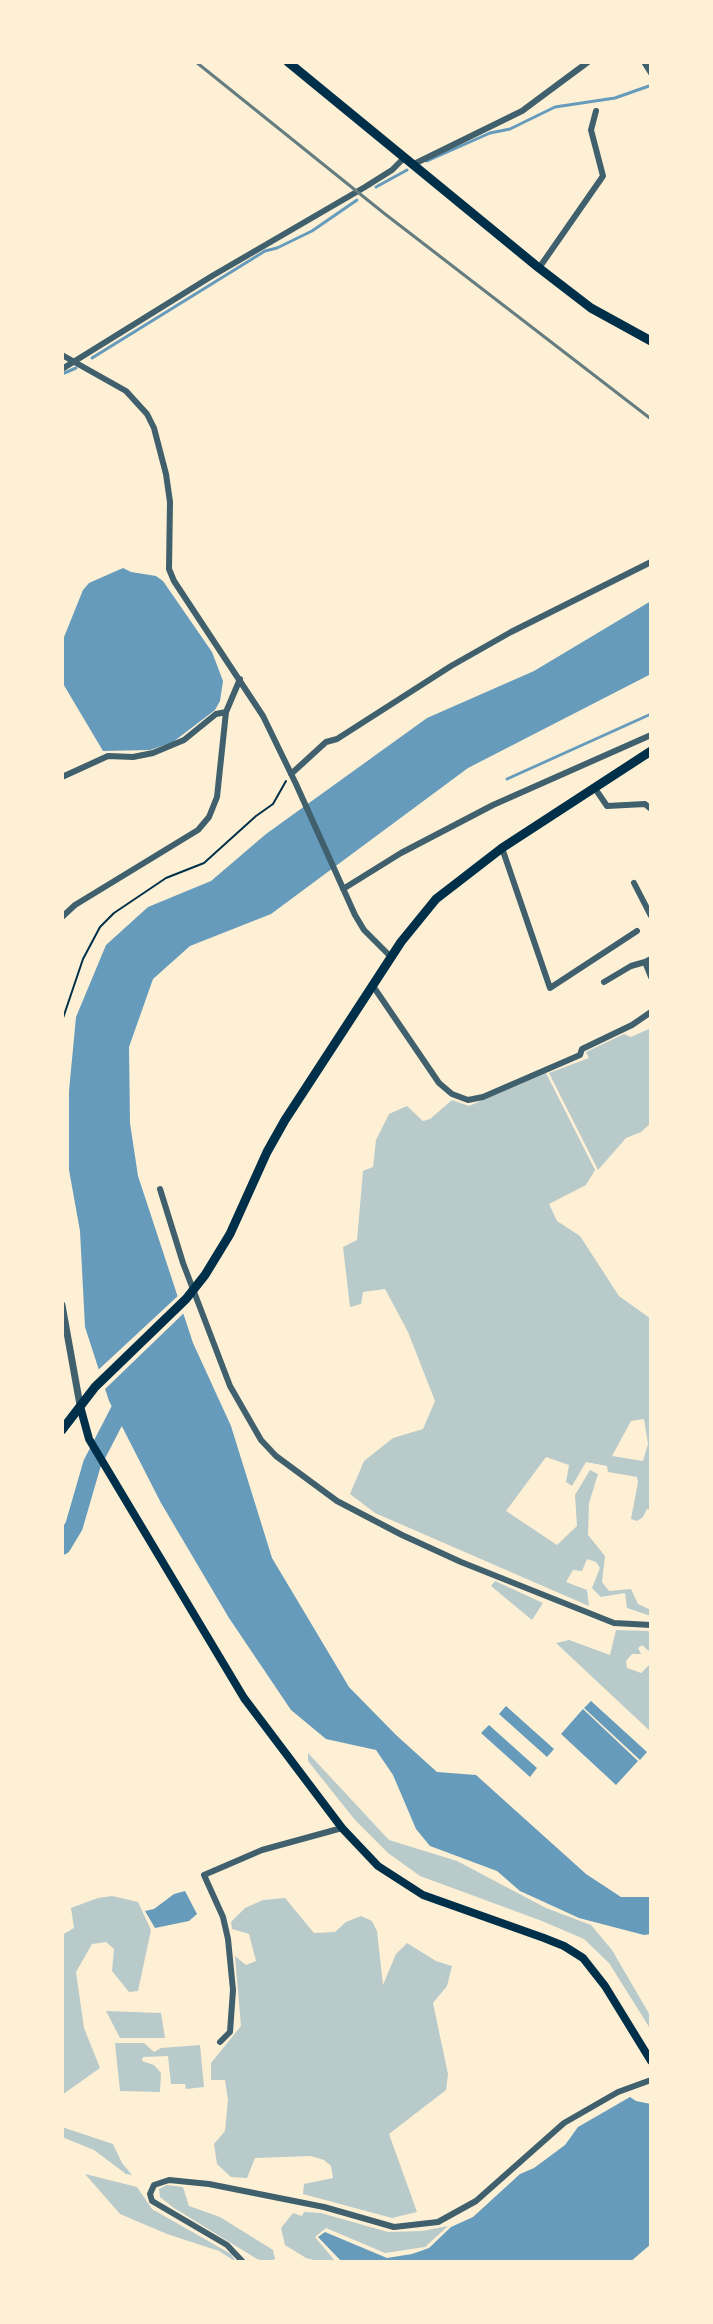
<!DOCTYPE html>
<style>
body{margin:0}
#map{position:relative;width:713px;height:2324px;overflow:hidden;background:#fdf0d5;font-family:"Open Sans",sans-serif}
canvas{display:block}
.frame{position:absolute;inset:0;border:64px solid #fdf0d5;pointer-events:none}
</style>
<div id="map">
<canvas width="713" height="2324"></canvas>
<div class="frame"></div>
</div>
<script>
const c = document.querySelector('canvas').getContext('2d');
c.lineJoin = 'round';
function paint(path, color) { c.fillStyle = color; c.fill(path, 'evenodd'); }
const poly = rows => new Path2D(rows.map(r => 'M' + r).join(''));
function strokePath(path, color, width, dash) { c.strokeStyle = color; c.lineWidth = width; c.lineCap = dash ? 'butt' : 'round'; c.setLineDash(dash || []); c.stroke(path); }
paint(poly([
 [651,1028,651,1123,641,1132,626,1138,598,1170,549,1073,589,1058,586,1052,624,1034,631,1037],
 [546,1073,595,1170,586,1185,549,1204,557,1221,580,1236,619,1296,651,1319,651,1510,647,1509,643,1517,637,1521,631,1519,638,1482,637,1477,608,1472,607,1466,586,1462,572,1486,566,1482,569,1465,546,1457,506,1511,557,1545,577,1526,575,1495,590,1470,598,1474,589,1503,588,1535,605,1556,602,1582,609,1591,631,1589,638,1604,651,1610,651,1616,627,1608,625,1593,601,1597,592,1588,600,1568,596,1562,587,1559,582,1571,573,1570,566,1582,587,1590,589,1606,375,1513,350,1494,364,1461,393,1438,423,1429,435,1401,408,1332,385,1289,363,1292,361,1304,350,1307,343,1247,357,1240,363,1171,373,1167,376,1140,389,1114,407,1106,423,1121,430,1119,452,1100,469,1106],
 [644,1419,648,1444,643,1461,612,1456,631,1421],
 [495,1581,543,1603,532,1620,491,1586],
 [616,1630,648,1631,651,1633,651,1653,642,1645,638,1648,641,1654,632,1654,626,1661,627,1668,641,1673,651,1663,651,1732,556,1643,569,1640,610,1655],
 [308,1753,389,1840,457,1861,546,1908,591,1925,612,1950,651,2017,651,2030,609,1963,584,1939,542,1921,420,1876,388,1853,355,1820,308,1761],
 [112,1896,138,1902,151,1930,138,1991,129,1992,112,1971,114,1949,106,1942,92,1944,76,1972,84,2028,100,2068,62,2095,62,1935,74,1928,71,1908,98,1898],
 [285,1898,314,1933,335,1932,346,1922,361,1916,372,1921,377,1931,383,1985,396,1954,407,1943,436,1961,452,1966,447,1986,433,2003,448,2074,446,2090,389,2134,417,2212,392,2218,303,2194,304,2184,333,2178,331,2166,324,2160,311,2156,255,2158,247,2178,231,2177,217,2164,214,2144,225,2131,228,2100,225,2080,211,2080,211,2063,241,2026,235,1956,246,1965,256,1961,249,1934,232,1929,231,1922,245,1908,263,1900],
 [106,2011,161,2013,165,2038,120,2038],
 [115,2043,144,2043,154,2052,161,2048,200,2045,204,2087,186,2089,185,2084,171,2084,168,2056,143,2057,142,2061,154,2065,161,2073,160,2092,120,2091],
 [62,2127,113,2144,122,2163,132,2175,126,2174,94,2150,62,2137],
 [85,2174,137,2187,152,2209,231,2254,236,2262,219,2251,167,2234,120,2214],
 [167,2185,183,2187,189,2206,220,2217,273,2250,275,2259,267,2262,257,2259,174,2208,160,2197,159,2189],
 [304,2212,321,2213,388,2232,422,2231,448,2226,425,2247,385,2253,326,2228,315,2237,336,2262,322,2262,306,2258,285,2245,281,2228,293,2213,302,2216]
]), '#b9caca');
paint(poly([
 [123,568,131,572,156,576,163,581,212,652,223,681,220,701,215,710,173,742,150,750,103,751,62,682,62,642,83,590,89,583],
 [651,601,651,674,468,768,271,914,190,946,153,979,129,1047,130,1123,138,1176,193,1343,231,1426,272,1558,349,1687,396,1735,437,1772,476,1775,586,1874,621,1897,651,1897,651,1934,644,1935,579,1918,520,1891,497,1871,430,1846,416,1829,393,1775,376,1750,326,1739,291,1710,229,1618,161,1503,109,1401,85,1327,80,1231,69,1170,69,1091,76,1017,106,945,148,907,211,881,266,834,427,718,534,671],
 [591,1701,647,1752,640,1760,584,1708],
 [506,1706,554,1749,547,1757,499,1714],
 [583,1709,638,1761,616,1785,561,1734],
 [489,1725,537,1768,530,1777,481,1733],
 [185,1891,197,1914,189,1921,155,1928,145,1911,154,1909,174,1894],
 [630,2097,636,2101,651,2104,651,2244,630,2262,342,2262,318,2237,325,2232,387,2258,412,2254,429,2248,451,2227,473,2217,520,2174,534,2168,565,2145,578,2127]
]), '#669bbc');
paint(poly([
 [180,1294,187,1310,102,1392,96,1372]
]), '#fdf0d5');
strokePath(poly([
 [427,161,490,133,510,129,555,107,615,98,649,86],
 [376,187,407,170],
 [92,358,265,251,277,248,312,231,357,200],
 [62,374,76,368],
 [507,779,651,714]
]), '#669bbc', 3);
strokePath(poly([
 [62,1546,74,1526,92,1464,124,1402,131,1398]
]), '#669bbc', 18);
strokePath(poly([
 [62,1021,83,959,100,927,114,913,166,878,204,863,256,816,273,804,286,781]
]), '#003049', 2);
strokePath(poly([
 [644,62,651,73],
 [414,164,522,111,588,62],
 [539,268,603,176,591,130,596,111],
 [62,355,126,391,147,414,154,428,166,474,170,502,169,569,174,581,263,716,296,784,355,915,364,930,391,957],
 [62,369,212,276,365,187,392,170,404,158],
 [291,774,326,742,337,739,451,666,511,632,651,562],
 [62,777,108,756,133,757,153,753,184,740,216,714,226,712],
 [594,787,607,806,645,804,651,809],
 [502,848,550,988,637,931],
 [634,883,651,916],
 [343,889,401,853,493,805,651,735],
 [62,917,75,905,198,830,209,817,217,797,226,712,240,679],
 [651,959,645,962,651,977],
 [604,982,631,966,645,962],
 [373,986,439,1083,452,1094,468,1100,483,1097,580,1055,582,1049,632,1025,651,1012],
 [160,1189,183,1263,230,1386,261,1440,276,1456,337,1501,402,1535,461,1562,614,1623,651,1625],
 [220,2042,230,2032,233,1990,228,1939,223,1917,204,1875,262,1850,342,1828],
 [243,2262,227,2245,152,2201,150,2194,154,2185,169,2180,209,2184,324,2207,394,2227,438,2222,476,2201,564,2123,618,2092,651,2080]
]), '#3f606c', 6);
strokePath(poly([
 [62,1305,80,1405]
]), '#3f606c', 7);
strokePath(poly([
 [80,1406,89,1439,244,1698,342,1828,378,1866,423,1895,544,1938,564,1946,583,1958,605,1986,651,2061]
]), '#003049', 8);
strokePath(poly([
 [288,62,539,268,591,308,651,341],
 [62,1430,95,1387,186,1299,205,1275,230,1234,267,1152,285,1120,401,942,436,899,502,848,651,751]
]), '#003049', 9);
strokePath(poly([
 [196,62,385,214,651,419]
]), '#657d81', 3);
</script>
